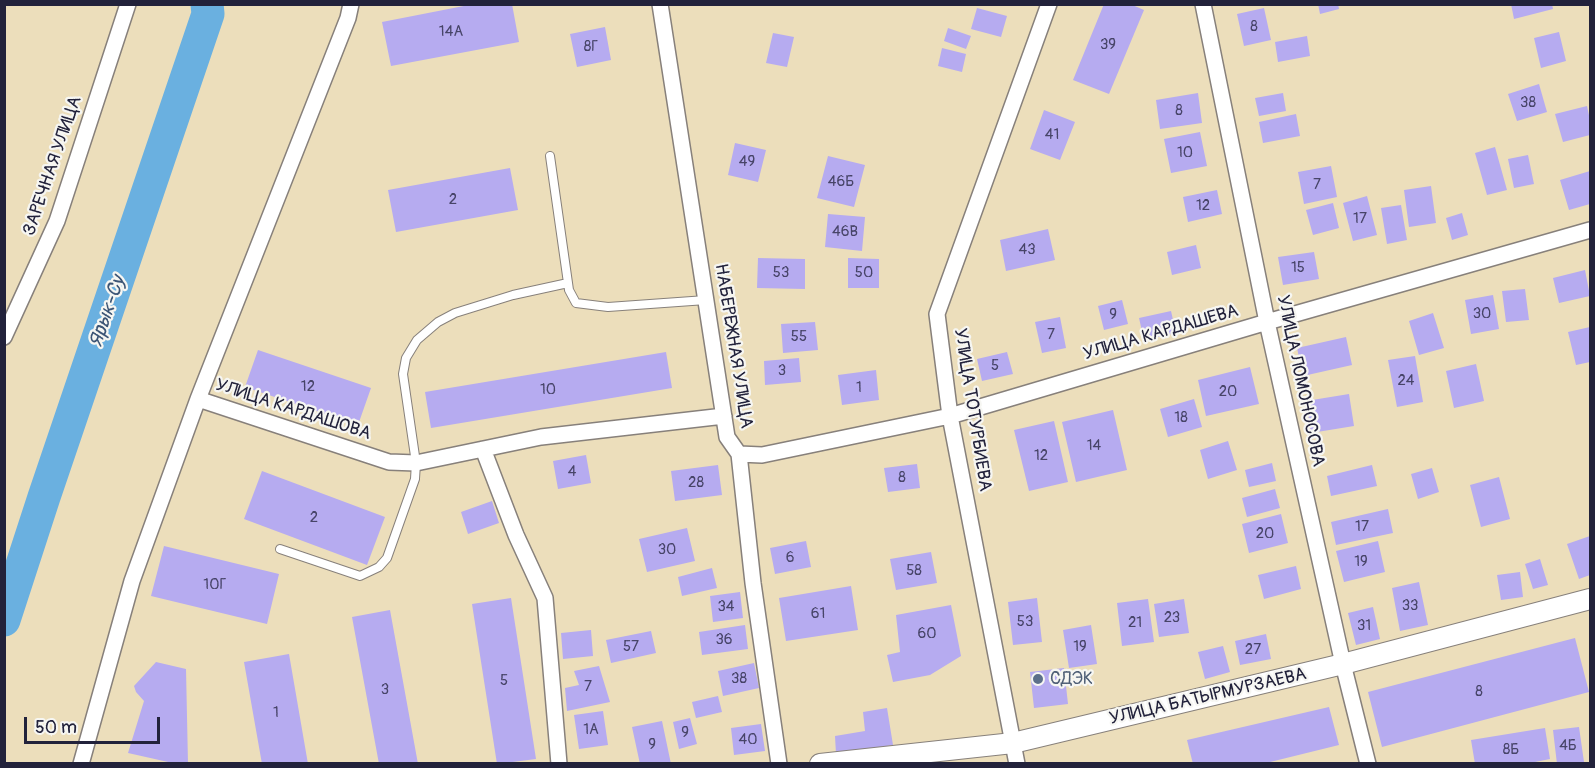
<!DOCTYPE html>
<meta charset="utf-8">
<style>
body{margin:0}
#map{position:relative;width:1595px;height:768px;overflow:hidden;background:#ecdebb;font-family:Pangolin,sans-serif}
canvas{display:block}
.frame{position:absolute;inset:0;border:6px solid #22223b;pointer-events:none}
.scale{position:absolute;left:24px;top:717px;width:136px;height:27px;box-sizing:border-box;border:3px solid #22223b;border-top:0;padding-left:8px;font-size:18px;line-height:21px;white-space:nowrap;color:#22223b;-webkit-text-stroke:4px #f6f6f2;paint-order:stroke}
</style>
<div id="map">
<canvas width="1595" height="768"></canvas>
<div class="frame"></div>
<div class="scale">50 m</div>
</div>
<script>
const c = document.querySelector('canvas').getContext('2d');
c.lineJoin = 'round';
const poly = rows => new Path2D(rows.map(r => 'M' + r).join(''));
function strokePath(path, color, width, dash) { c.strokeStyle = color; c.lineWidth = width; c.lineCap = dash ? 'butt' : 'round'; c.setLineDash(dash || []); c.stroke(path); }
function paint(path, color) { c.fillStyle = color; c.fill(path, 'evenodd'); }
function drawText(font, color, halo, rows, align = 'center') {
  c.font = font + ' Pangolin,sans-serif'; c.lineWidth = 4.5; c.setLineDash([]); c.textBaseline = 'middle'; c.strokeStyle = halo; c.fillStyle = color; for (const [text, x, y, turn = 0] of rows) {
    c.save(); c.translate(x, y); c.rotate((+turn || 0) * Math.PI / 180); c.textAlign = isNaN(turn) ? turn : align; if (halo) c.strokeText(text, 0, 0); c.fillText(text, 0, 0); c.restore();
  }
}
strokePath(poly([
 [4,620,44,497,208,14,207,4]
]), '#6ab0e0', 33);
paint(poly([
 [474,4,512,4,519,42,391,66,382,22],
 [1104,4,1130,4,1144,10,1109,94,1073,80],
 [1318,4,1338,4,1339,9,1320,14],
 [1511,4,1552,4,1553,9,1514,19],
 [977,8,1007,16,1001,37,971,29],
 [1264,8,1271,40,1244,46,1237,14],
 [605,27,611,60,577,67,570,34],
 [948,28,971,36,966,49,944,41],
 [1559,32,1566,61,1541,68,1534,38],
 [773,33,794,37,787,67,766,63],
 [1307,36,1310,56,1278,62,1275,42],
 [942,48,966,54,962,72,938,66],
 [1539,84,1547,112,1517,121,1508,94],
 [1198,93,1202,123,1160,129,1156,100],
 [1283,93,1286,111,1259,116,1255,98],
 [1587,106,1590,120,1590,135,1563,142,1555,114],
 [1044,110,1075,122,1060,160,1030,149],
 [1296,114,1300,136,1263,143,1259,122],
 [1200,132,1207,166,1171,173,1164,139],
 [735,143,766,150,758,182,728,175],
 [1495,147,1507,190,1487,195,1475,153],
 [1528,155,1534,184,1514,188,1508,159],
 [828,156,865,165,854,207,817,198],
 [1331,166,1337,197,1304,204,1298,172],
 [510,168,518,210,396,232,388,190],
 [1590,171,1590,204,1569,210,1560,180],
 [1431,186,1436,223,1409,227,1404,190],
 [1217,190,1222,214,1188,222,1183,197],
 [1367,196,1377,235,1353,241,1343,203],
 [1333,203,1339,228,1313,235,1306,210],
 [1401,205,1407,240,1387,244,1381,208],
 [1462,213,1468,235,1452,240,1446,218],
 [828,214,865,217,862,251,825,247],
 [1048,229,1055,260,1006,271,1000,240],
 [1196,245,1201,268,1172,275,1167,252],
 [1314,252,1319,279,1283,285,1278,257],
 [758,258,805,259,805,289,757,288],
 [848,258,879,259,879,288,848,288],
 [1585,270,1590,296,1559,303,1553,278],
 [1525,289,1529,320,1506,322,1502,291],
 [1493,295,1499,329,1471,334,1465,300],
 [1122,300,1128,324,1104,330,1098,306],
 [1171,311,1176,333,1144,340,1139,318],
 [1433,313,1444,348,1419,355,1409,321],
 [1060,317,1066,348,1042,353,1035,322],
 [815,322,818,350,783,353,781,324],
 [1590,327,1590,362,1576,365,1568,332],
 [1346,337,1352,365,1303,376,1297,348],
 [258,350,371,388,358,425,245,387],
 [666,352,672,388,431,428,425,392],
 [1007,352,1013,374,982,381,977,359],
 [1415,356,1423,402,1397,407,1388,360],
 [799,358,801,382,765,385,764,361],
 [1476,364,1484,401,1454,408,1446,371],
 [1250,367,1259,404,1206,416,1198,380],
 [876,370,879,400,842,405,838,375],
 [1349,394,1354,426,1311,433,1306,401],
 [1194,399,1202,427,1168,437,1160,409],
 [1113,410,1127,470,1076,482,1062,422],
 [1054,421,1068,482,1029,491,1014,430],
 [1228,441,1237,470,1208,479,1200,450],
 [586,455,591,483,558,489,553,461],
 [1272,463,1276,481,1249,487,1245,470],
 [917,464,920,488,888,492,884,468],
 [718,465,722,495,675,501,671,471],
 [1372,465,1377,486,1331,496,1327,476],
 [1432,468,1439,492,1418,499,1411,474],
 [262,471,385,517,367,565,244,519],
 [1499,477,1510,519,1481,527,1470,485],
 [1275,489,1280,508,1247,517,1242,498],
 [492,501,499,523,468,534,461,512],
 [1388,509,1393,533,1336,545,1331,522],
 [1281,514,1288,543,1249,553,1242,524],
 [687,528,695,561,647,572,639,539],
 [1590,536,1590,575,1579,579,1567,544],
 [806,541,811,567,775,574,770,548],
 [1378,541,1385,572,1344,582,1336,551],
 [164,546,279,574,267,624,151,596],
 [931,552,937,583,896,590,890,559],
 [1540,559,1548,585,1533,589,1525,564],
 [1296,566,1301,589,1264,599,1258,575],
 [712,568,717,588,682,596,678,577],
 [1520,572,1523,597,1501,600,1497,575],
 [1419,582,1428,625,1400,631,1392,588],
 [851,586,858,630,786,641,779,598],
 [740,592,743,618,713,622,710,596],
 [511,598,536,759,497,764,472,604],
 [1037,598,1042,642,1013,645,1008,602],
 [1148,599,1154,642,1122,646,1117,603],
 [1184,599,1189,633,1159,637,1154,604],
 [951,605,961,656,930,675,893,682,887,655,900,652,896,615],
 [1373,607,1380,639,1356,645,1348,613],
 [390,610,418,764,379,764,352,617],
 [745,625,748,649,702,655,699,632],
 [1091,625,1097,664,1069,668,1063,630],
 [591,630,593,656,563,659,561,633],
 [651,631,656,653,611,663,606,640],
 [1266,634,1271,659,1240,665,1235,641],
 [1575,638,1589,692,1382,747,1368,692],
 [1223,646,1230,672,1205,679,1198,652],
 [289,654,308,764,262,764,244,662],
 [156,662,186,669,188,764,177,764,128,753,144,701,136,692,134,686],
 [754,663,759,688,723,696,718,671],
 [599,666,610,702,567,711,565,688,579,685,574,671],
 [1064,668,1068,704,1034,708,1030,672],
 [718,696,722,712,696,718,692,702],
 [1329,707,1339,745,1262,764,1193,764,1187,740],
 [887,708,893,745,836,754,835,736,865,731,863,712],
 [603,711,608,745,579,749,574,715],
 [690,718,697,744,679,749,673,722],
 [662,721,671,764,640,764,632,727],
 [761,724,765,751,734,755,731,728],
 [1579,727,1584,762,1557,764,1553,730],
 [1545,728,1550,759,1525,764,1475,764,1471,740]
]), '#b6abf0');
const service = poly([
 [550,156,569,290,576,303,608,307,706,300],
 [280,549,360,576,379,567,387,558,415,479,416,463,403,374,406,358,417,340,438,322,455,313,513,295,568,283]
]);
const minor = poly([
 [351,4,348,18,198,399,389,462,416,463,541,437,724,416],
 [660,4,727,437,739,454,753,583,779,764],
 [1203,4,1267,322,1343,664,1368,764],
 [4,337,57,221,128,4],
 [483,449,516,535,545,598,559,764],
 [739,454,762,455,950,416,1267,322,1590,230],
 [81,764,132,581,198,399],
 [1017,764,950,416,937,314,1049,4]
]);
const tertiary = poly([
 [820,764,1013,743,1343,664,1590,599]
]);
strokePath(service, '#87807b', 10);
strokePath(minor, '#87807b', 18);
strokePath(tertiary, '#87807b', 22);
strokePath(service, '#fff', 8);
strokePath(minor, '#fff', 15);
strokePath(tertiary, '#fff', 20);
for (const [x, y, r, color] of [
 [1038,679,6,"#5c6f8a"]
]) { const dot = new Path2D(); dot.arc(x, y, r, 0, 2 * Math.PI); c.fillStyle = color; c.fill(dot); strokePath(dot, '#f6f6f2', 2); }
drawText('15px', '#474468', null, [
 ["8",1254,27],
 ["14А",451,32],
 ["39",1108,45],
 ["8Г",591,47],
 ["38",1528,103],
 ["8",1179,111],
 ["41",1052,135],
 ["10",1185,153],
 ["49",747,162],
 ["46Б",841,182],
 ["7",1317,185],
 ["2",453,200],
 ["12",1203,206],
 ["17",1360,219],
 ["46В",845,232],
 ["43",1027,250],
 ["15",1298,268],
 ["53",781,273],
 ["50",864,273],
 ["30",1482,314],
 ["9",1113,315],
 ["7",1051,335],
 ["55",799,337],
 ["5",995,366],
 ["3",782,371],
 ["24",1406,381],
 ["12",308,387],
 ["1",859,388],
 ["10",548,390],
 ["20",1228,392],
 ["18",1181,418],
 ["14",1094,446],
 ["12",1041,456],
 ["4",572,472],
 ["8",902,478],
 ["28",696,483],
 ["2",314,518],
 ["17",1362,527],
 ["20",1265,534],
 ["30",667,550],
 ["6",790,558],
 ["19",1361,562],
 ["58",914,571],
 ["10Г",215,585],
 ["33",1410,606],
 ["34",726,607],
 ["61",818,614],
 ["23",1172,618],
 ["53",1025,622],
 ["21",1135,623],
 ["31",1364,626],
 ["60",927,634],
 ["36",724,640],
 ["57",631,647],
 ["19",1080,647],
 ["27",1253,650],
 ["38",739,679],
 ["5",504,681],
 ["7",588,687],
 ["3",385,690],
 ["8",1479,692],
 ["1",276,713],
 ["1А",591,730],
 ["9",685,733],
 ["40",748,740],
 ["9",652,745],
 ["4Б",1568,746],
 ["8Б",1511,750]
]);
drawText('18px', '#22223b', '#f6f6f2', [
 ["ЗАРЕЧНАЯ УЛИЦА",53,166,-71],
 ["УЛИЦА КАРДАШЕВА",1161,333,-16],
 ["НАБЕРЕЖНАЯ УЛИЦА",733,346,81],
 ["УЛИЦА ЛОМОНОСОВА",1300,381,78],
 ["УЛИЦА КАРДАШОВА",293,410,18],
 ["УЛИЦА ТОТУРБИЕВА",972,410,81],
 ["УЛИЦА БАТЫРМУРЗАЕВА",1208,697,-13]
]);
drawText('18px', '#4e5e75', '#f6f6f2', [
 ["СДЭК",1050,679]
], 'left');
drawText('italic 20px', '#3b5475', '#f6f6f2', [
 ["Ярык-Су",108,312,-71]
]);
</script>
